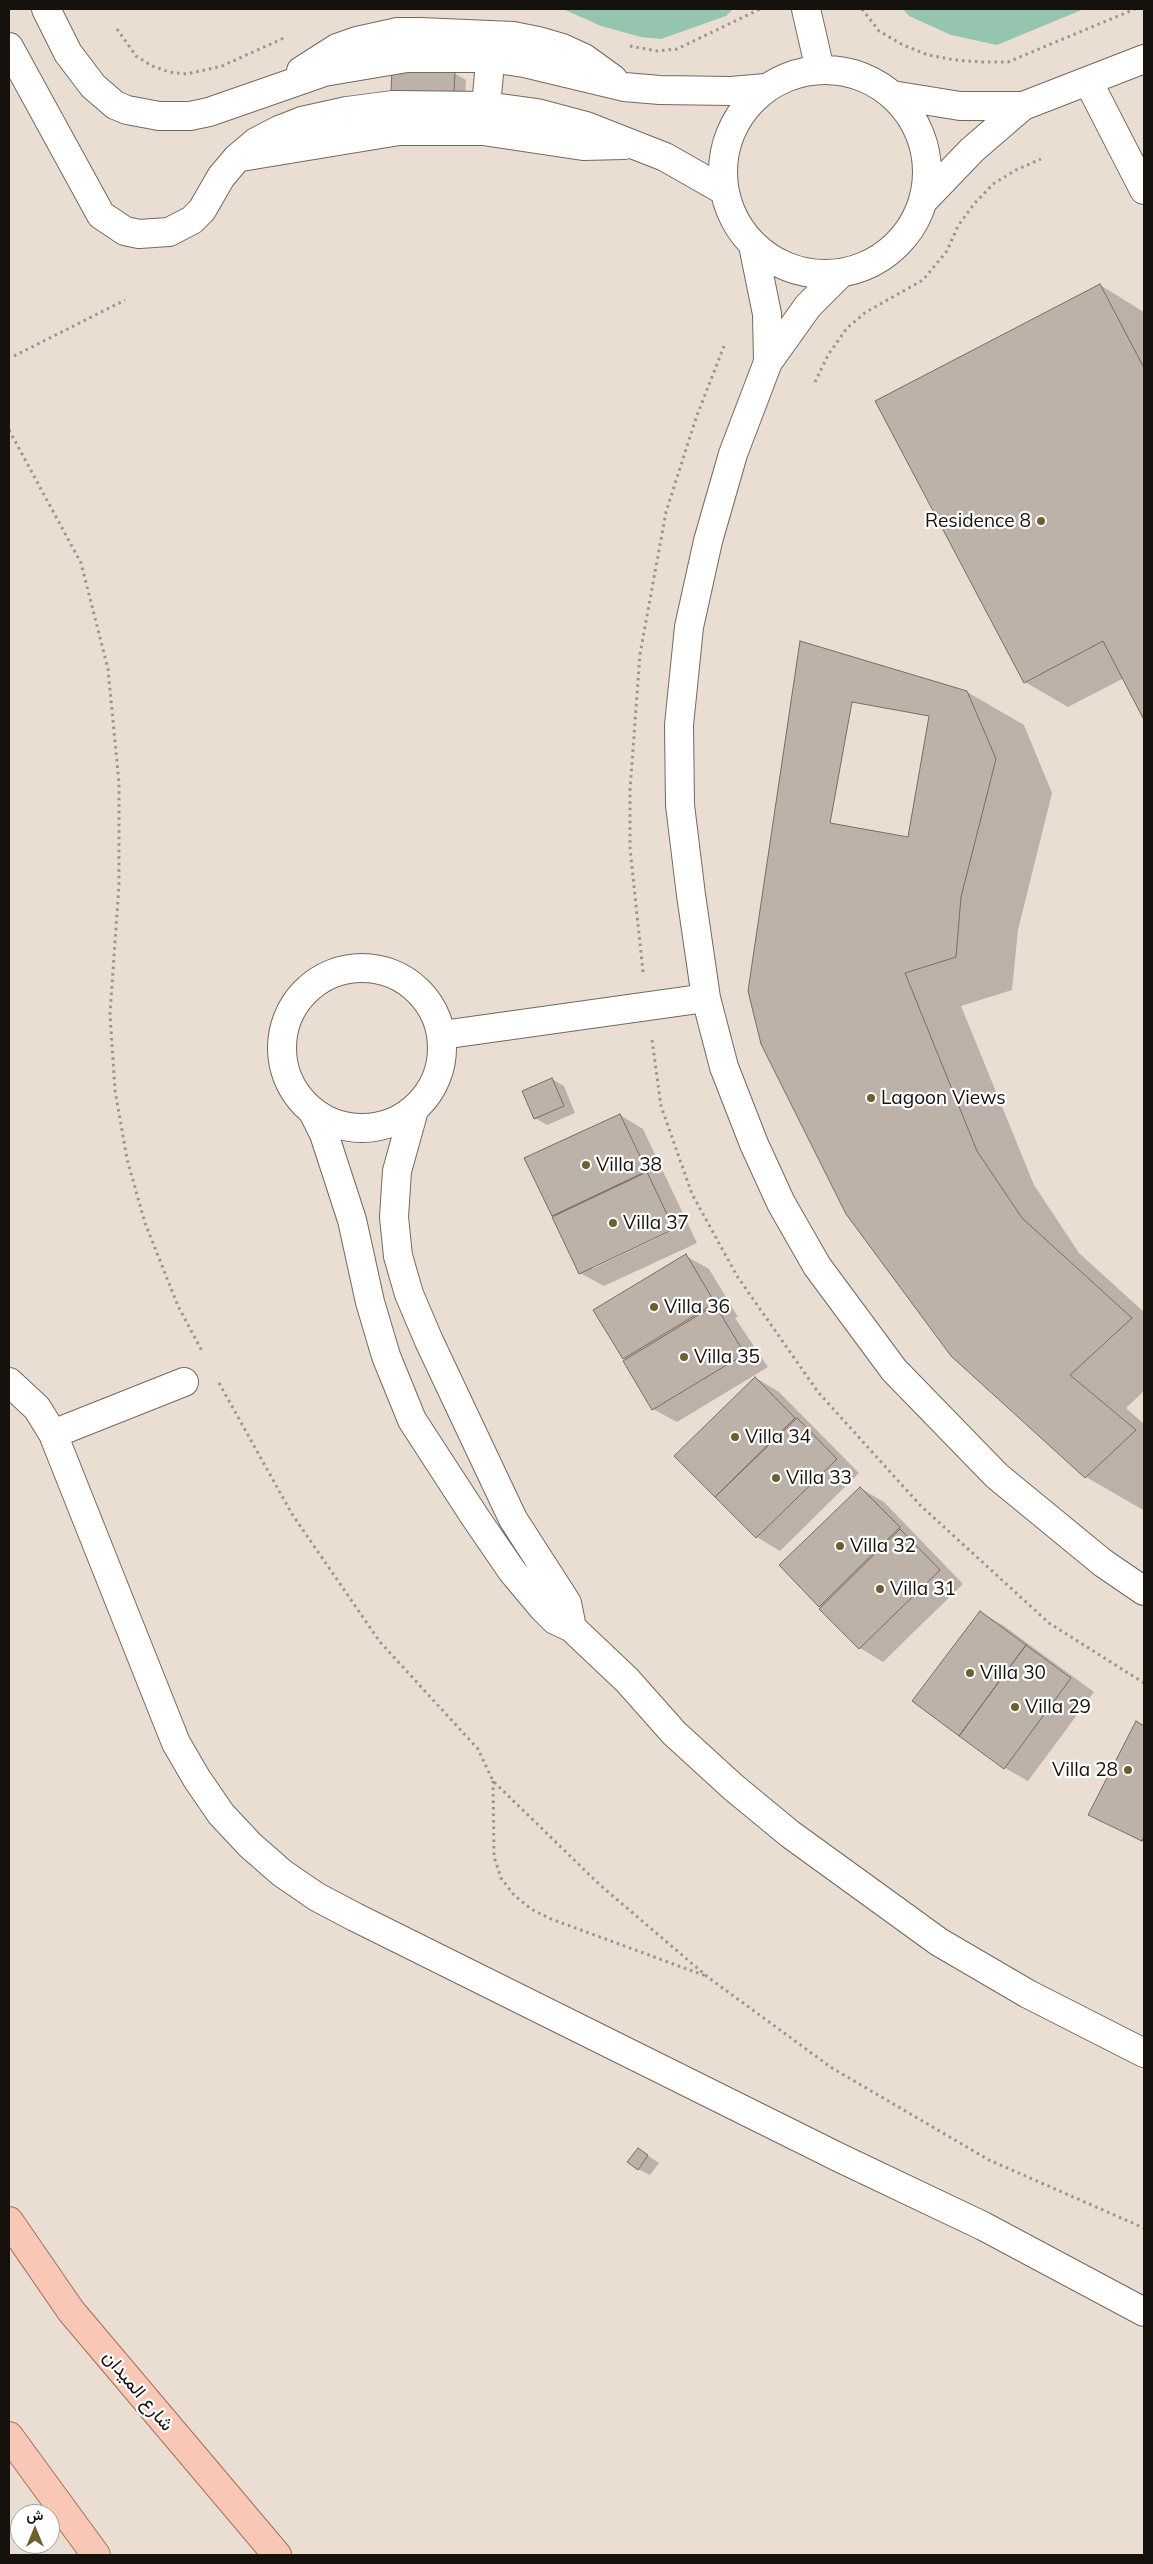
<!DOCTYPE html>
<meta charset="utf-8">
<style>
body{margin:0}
#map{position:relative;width:1153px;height:2564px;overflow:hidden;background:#eaded3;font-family:Mulish,Vazirmatn,sans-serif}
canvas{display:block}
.frame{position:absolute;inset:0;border:10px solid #15110d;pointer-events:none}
.north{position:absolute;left:10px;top:2504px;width:50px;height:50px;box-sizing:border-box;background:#fff;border:1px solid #a1a09e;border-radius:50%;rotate:0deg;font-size:14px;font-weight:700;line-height:20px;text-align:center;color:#15110d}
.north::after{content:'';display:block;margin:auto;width:18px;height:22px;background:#6f5f2d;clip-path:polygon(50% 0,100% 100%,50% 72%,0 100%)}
</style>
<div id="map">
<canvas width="1153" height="2564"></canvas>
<div class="frame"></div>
<div class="north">ش</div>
</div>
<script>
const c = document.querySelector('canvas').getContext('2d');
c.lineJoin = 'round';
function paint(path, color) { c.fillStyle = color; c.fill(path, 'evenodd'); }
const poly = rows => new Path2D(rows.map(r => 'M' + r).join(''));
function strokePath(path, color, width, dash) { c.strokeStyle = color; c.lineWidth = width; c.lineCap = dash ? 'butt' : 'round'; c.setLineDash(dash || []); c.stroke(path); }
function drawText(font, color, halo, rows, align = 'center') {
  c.font = font + ' Mulish,Vazirmatn,sans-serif'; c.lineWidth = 4.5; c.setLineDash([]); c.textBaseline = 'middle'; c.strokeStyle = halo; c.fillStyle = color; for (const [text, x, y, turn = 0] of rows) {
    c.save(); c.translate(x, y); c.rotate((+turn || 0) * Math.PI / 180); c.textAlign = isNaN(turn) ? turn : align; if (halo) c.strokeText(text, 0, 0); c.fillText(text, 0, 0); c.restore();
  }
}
paint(poly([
 [563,9,733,9,726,16,661,39,641,37,601,26],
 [903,9,1084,9,997,45,951,35,909,16]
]), '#96c5af');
paint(poly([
 [454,73,466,80,465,99,404,97,392,90],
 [1100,285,1144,312,1144,717,1124,678,1068,707,1025,682],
 [967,692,1024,725,1052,793,1018,930,1012,990,961,1006,1034,1185,1079,1253,1144,1312,1144,1391,1126,1408,1144,1424,1143,1510,1086,1477,952,1355,847,1214],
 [552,1079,564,1086,575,1113,547,1125,535,1118],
 [620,1115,643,1129,697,1243,604,1286,580,1273,556,1217,553,1215],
 [679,1225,680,1227,592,1269,592,1266],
 [686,1256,709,1269,738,1317,735,1318,768,1367,677,1422,653,1409,624,1358],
 [756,1378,779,1392,859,1473,780,1551,757,1537,676,1456],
 [860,1488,884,1502,963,1584,883,1662,860,1648,820,1606],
 [980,1612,1004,1626,1094,1692,1028,1781,1005,1768],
 [1136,1723,1144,1727,1144,1843,1090,1814],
 [638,2149,659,2163,650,2175,638,2169]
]), '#0003');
const building = poly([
 [392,69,455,72,454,93,391,91,392,69],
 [1100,284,1144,368,1144,720,1103,641,1024,683,875,401,1100,284],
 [800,641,967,691,996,759,961,897,956,957,905,973,977,1151,1022,1218,1132,1318,1070,1375,1136,1430,1085,1478,951,1356,846,1214,761,1044,748,991,800,641],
 [852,702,929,716,908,837,830,823,852,702],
 [552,1078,564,1106,534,1119,522,1091,552,1078],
 [620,1114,647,1171,552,1216,524,1158,620,1114],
 [647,1172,674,1229,579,1274,552,1217,647,1172],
 [686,1254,715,1303,623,1359,593,1310,686,1254],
 [715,1305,745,1354,652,1410,623,1361,715,1305],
 [755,1377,795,1418,715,1497,674,1456,755,1377],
 [797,1418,837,1459,756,1538,715,1497,797,1418],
 [860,1487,900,1527,819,1607,779,1565,860,1487],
 [900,1529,940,1570,859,1649,819,1609,900,1529],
 [980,1611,1026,1645,959,1736,912,1701,980,1611],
 [1026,1645,1071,1678,1004,1769,959,1736,1026,1645],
 [1136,1721,1144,1726,1144,1836,1142,1841,1088,1815,1136,1721],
 [638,2148,648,2155,638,2170,627,2162,638,2148]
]);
paint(building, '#bdb2a7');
strokePath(building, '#776d62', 1);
const minor = poly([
 [46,9,68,53,93,86,115,105,127,110,159,116,190,116,209,112,324,72,407,58,490,58,524,63,624,87,660,90,731,91,766,88],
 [806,9,820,70],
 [9,47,101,215,125,231,139,234,169,232,192,220,202,210,221,177,237,158,256,142,279,130,302,121,347,111,393,105,486,106,537,113,586,126,665,157,723,190],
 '723 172a102 102 0 1 1 204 0a102 102 0 1 1-204 0Z',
 [301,71,337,48,357,41,398,32,420,32,513,36,538,41,562,48,584,58,613,79],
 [1088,81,1144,190],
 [892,95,960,106,1023,106],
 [486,106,492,41],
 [241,157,399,131,483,131,583,146,624,145],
 [923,201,972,150,1023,106,1144,59],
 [753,245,767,314,768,362],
 [841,273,808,306,768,362,733,454,708,541,689,627,679,725,680,805,691,895,706,998,724,1067,754,1144,781,1203,817,1266,894,1370,997,1476,1103,1563,1144,1591],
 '282 1048a80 80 0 1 1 160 0a80 80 0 1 1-160 0Z',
 [442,1035,706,998],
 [414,1110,397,1171,394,1217,398,1256,409,1294,429,1341,513,1519,567,1603,572,1628],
 [313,1112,324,1134,352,1220,370,1302,386,1356,412,1420,475,1517,512,1571,543,1608,555,1620,572,1628,627,1680,674,1733,733,1787,790,1834,939,1942,1028,1994,1144,2053],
 [9,1382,37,1408,53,1434,176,1743,197,1779,221,1814,250,1845,282,1873,317,1897,355,1917,840,2158,983,2226,1144,2312],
 [53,1434,184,1382]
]);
const major = poly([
 [9,2221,71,2311,277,2555],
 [9,2436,96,2555]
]);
strokePath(minor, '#73695f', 30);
strokePath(major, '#a56f5a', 30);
strokePath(poly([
 [862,9,879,31,903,45,928,55,955,60,983,62,1008,62,1135,9],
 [117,29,136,56,152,66,169,72,187,74,222,66,284,38],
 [630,46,657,51,677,49,760,9],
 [14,356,125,300],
 [815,382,828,355,847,328,866,312,923,280,947,251,958,226,974,204,993,184,1016,170,1041,159],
 [9,430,81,563,108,669,119,783,119,885,110,1014,115,1090,127,1159,145,1223,178,1306,202,1351],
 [643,972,630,848,630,790,640,654,666,512,696,418,724,346],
 [652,1040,661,1106,692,1194,737,1276,818,1392,920,1505,1049,1623,1144,1683],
 [219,1383,292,1514,380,1642,478,1749,493,1781,600,1885,709,1978,832,2068,989,2160,1144,2228],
 [493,1781,494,1857,501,1878,514,1895,531,1909,551,1919,706,1976]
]), '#9d948c', 3, [2.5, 4]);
strokePath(minor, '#fff', 28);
strokePath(major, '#f8c7b5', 28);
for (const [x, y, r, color] of [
 [1041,521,5,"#6f5f2d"],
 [871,1098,5,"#6f5f2d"],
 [586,1165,5,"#6f5f2d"],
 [613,1223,5,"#6f5f2d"],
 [654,1307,5,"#6f5f2d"],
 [684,1357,5,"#6f5f2d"],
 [735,1437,5,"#6f5f2d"],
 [776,1478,5,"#6f5f2d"],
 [840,1546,5,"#6f5f2d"],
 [880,1589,5,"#6f5f2d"],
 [970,1673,5,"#6f5f2d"],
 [1015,1707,5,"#6f5f2d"],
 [1128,1770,5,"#6f5f2d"]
]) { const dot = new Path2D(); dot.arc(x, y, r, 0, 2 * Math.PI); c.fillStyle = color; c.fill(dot); strokePath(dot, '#fff', 2); }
drawText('19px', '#15110d', '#fff', [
 ["Residence 8",1031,521,"right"],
 ["Lagoon Views",881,1098],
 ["Villa 38",596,1165],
 ["Villa 37",623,1223],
 ["Villa 36",664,1307],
 ["Villa 35",694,1357],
 ["Villa 34",745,1437],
 ["Villa 33",786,1478],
 ["Villa 32",850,1546],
 ["Villa 31",890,1589],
 ["Villa 30",980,1673],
 ["Villa 29",1025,1707],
 ["Villa 28",1118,1770,"right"]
], 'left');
drawText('19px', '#15110d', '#fff', [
 ["شارع الميدان",138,2391,50]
]);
</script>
